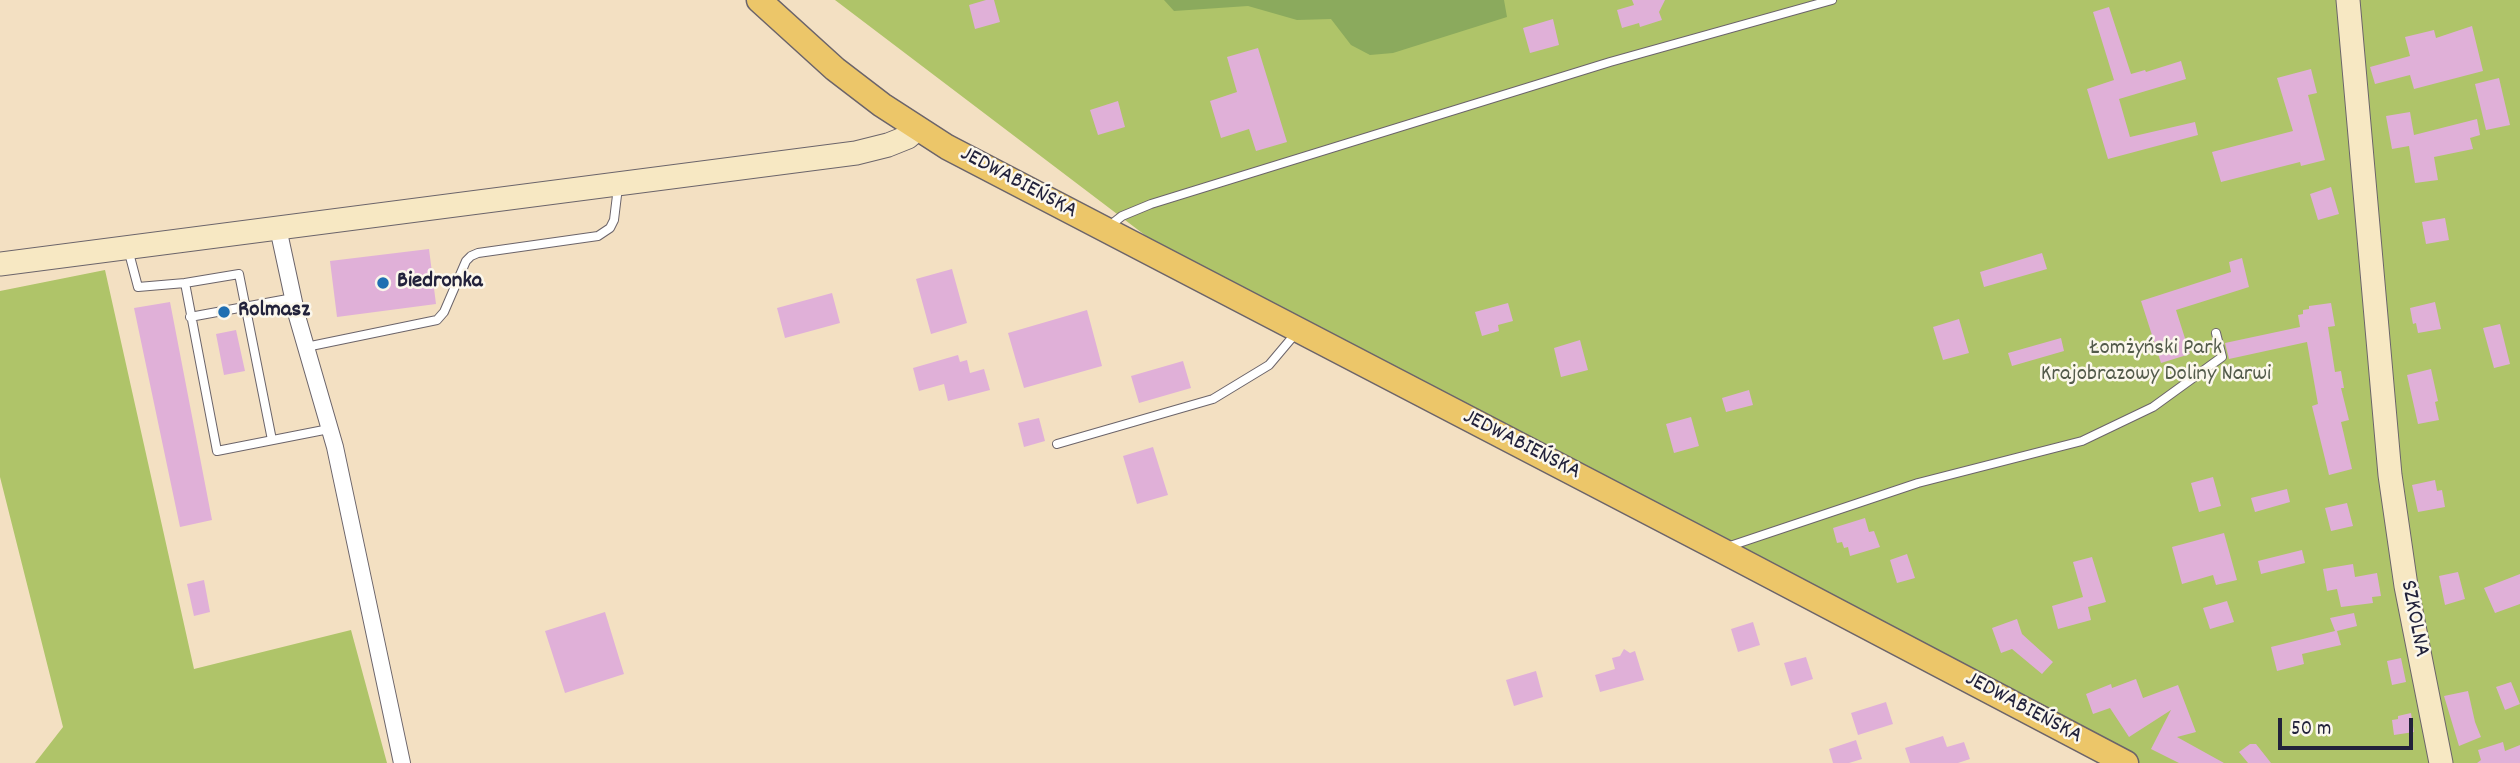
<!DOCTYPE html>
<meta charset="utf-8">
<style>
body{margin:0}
#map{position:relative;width:2520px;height:763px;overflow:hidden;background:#f3e0c2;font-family:Dekko,sans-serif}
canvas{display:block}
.scale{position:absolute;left:2278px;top:718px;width:135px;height:32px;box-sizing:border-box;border:4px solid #22223b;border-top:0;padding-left:9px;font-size:21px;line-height:24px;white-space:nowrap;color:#22223b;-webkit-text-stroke:5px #fbf7ec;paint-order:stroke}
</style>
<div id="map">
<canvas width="2520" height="763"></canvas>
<div class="scale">50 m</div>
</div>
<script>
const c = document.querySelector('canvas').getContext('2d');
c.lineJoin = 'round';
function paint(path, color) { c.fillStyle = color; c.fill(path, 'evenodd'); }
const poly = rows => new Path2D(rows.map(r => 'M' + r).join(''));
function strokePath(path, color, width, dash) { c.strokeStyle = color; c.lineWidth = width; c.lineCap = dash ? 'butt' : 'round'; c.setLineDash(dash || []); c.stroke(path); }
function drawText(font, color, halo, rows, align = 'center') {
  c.font = font + ' Dekko,sans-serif'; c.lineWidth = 5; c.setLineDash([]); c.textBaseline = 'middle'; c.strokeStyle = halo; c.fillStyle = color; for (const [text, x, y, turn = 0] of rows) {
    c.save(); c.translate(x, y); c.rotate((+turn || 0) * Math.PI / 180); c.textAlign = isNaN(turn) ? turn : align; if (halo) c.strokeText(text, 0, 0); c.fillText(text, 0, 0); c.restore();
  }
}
paint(poly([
 [835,0,2520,0,2520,763,2111,763,1154,242],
 [105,270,194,669,351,630,387,763,35,763,63,727,0,477,0,291]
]), '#afc469');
paint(poly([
 [1164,0,1504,0,1507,17,1393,53,1370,55,1351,45,1331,19,1297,20,1248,6,1174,11]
]), '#8baa5d');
paint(poly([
 [986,0,994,0,1000,22,975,29,969,5],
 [1632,0,1665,0,1659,12,1662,20,1640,27,1639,23,1622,28,1617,10,1634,5],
 [2109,7,2131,74,2145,70,2146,72,2181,61,2186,79,2119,99,2130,137,2195,122,2198,135,2108,159,2087,89,2114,80,2093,12],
 [1553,19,1559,45,1530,53,1523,28],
 [2472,26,2483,71,2414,89,2410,75,2375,84,2370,67,2410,56,2405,37,2434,30,2436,38],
 [1258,48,1287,142,1256,151,1249,129,1221,138,1210,101,1237,92,1227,57],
 [2311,69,2317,93,2308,95,2325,160,2301,166,2300,162,2221,182,2212,152,2293,131,2277,78],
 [2499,78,2510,125,2486,130,2475,84],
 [1118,101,1125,127,1098,135,1090,110],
 [2410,112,2414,135,2477,119,2480,135,2470,138,2473,149,2434,157,2438,180,2415,183,2409,146,2392,149,2386,116],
 [2331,187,2339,214,2318,220,2310,194],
 [2445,218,2449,240,2426,244,2422,222],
 [429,249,436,304,337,317,330,261],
 [2042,253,2047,269,1984,287,1980,272],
 [2242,258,2249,287,2176,310,2190,354,2161,363,2141,301,2231,272,2229,262],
 [952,269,967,323,931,334,916,279],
 [832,293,840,323,785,338,777,308],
 [170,302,212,520,180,527,134,308],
 [2435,302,2441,329,2418,333,2416,323,2413,324,2410,308],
 [1508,303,1513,321,1498,325,1499,331,1482,336,1475,312],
 [2331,303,2335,326,2328,327,2335,372,2341,371,2344,388,2341,388,2349,420,2341,422,2352,469,2329,475,2312,406,2318,404,2307,342,2229,359,2225,343,2300,327,2298,315,2303,314,2303,310,2309,309,2309,306],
 [1087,310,1102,366,1024,388,1008,333],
 [1959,319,1969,353,1943,360,1933,327],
 [2500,324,2510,364,2494,368,2483,328],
 [236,330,245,371,224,375,216,334],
 [2061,338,2064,351,2012,366,2008,353],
 [1580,340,1588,370,1561,377,1554,348],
 [958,355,960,362,967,360,970,373,984,369,990,390,948,401,944,384,919,391,913,368],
 [1183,361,1191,388,1139,403,1131,376],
 [2431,369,2438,401,2435,402,2439,420,2418,424,2407,375],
 [1749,390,1753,405,1726,412,1722,398],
 [1691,417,1699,446,1674,453,1666,424],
 [1039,418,1045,441,1024,447,1018,423],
 [1153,447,1168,495,1137,504,1123,456],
 [2213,477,2221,506,2199,512,2191,483],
 [2435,480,2437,491,2442,490,2445,507,2418,512,2412,485],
 [2287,489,2290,502,2255,512,2251,498],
 [2347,503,2353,526,2331,531,2325,508],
 [1865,518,1869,532,1874,531,1880,547,1850,556,1848,547,1844,548,1842,542,1837,543,1833,528],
 [2224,533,2237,580,2216,585,2213,575,2182,584,2172,547],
 [2302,550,2305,563,2261,574,2258,561],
 [1907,554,1915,578,1897,583,1890,560],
 [2092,557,2106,602,2088,607,2091,620,2058,629,2052,606,2083,597,2073,562],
 [2353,564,2355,577,2377,573,2381,596,2372,597,2373,603,2341,607,2337,589,2327,591,2323,569],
 [2458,572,2465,599,2445,605,2439,576],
 [2520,574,2520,604,2495,613,2484,588],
 [204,580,210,612,194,616,187,584],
 [2227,601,2234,622,2210,629,2203,608],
 [605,612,624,674,565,693,545,631],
 [2354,613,2357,626,2337,631,2341,645,2302,654,2304,664,2277,671,2271,647,2335,631,2330,618],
 [2017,619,2022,634,2053,662,2042,674,2012,649,2001,653,1992,628],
 [1753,622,1760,645,1738,652,1731,629],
 [1624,649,1630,653,1635,651,1644,680,1600,692,1595,675,1615,669,1612,658,1620,656],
 [1806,657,1813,679,1791,686,1784,663],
 [2401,658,2406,682,2392,685,2387,661],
 [1536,671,1543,697,1514,706,1506,680],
 [2136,679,2143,698,2178,685,2196,732,2177,737,2224,763,2179,763,2151,749,2171,710,2129,737,2110,708,2093,714,2086,694,2111,684,2112,688],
 [2511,682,2520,704,2505,710,2496,687],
 [2468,691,2475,722,2481,737,2459,746,2444,696],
 [1886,702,1893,724,1858,735,1851,713],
 [2411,713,2414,732,2394,735,2392,720,2398,719,2398,716],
 [1943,736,1947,747,1964,742,1970,759,1958,763,1910,763,1905,748],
 [1856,740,1862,759,1849,763,1833,763,1829,749],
 [2503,742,2505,751,2520,745,2520,763,2477,763,2481,760,2478,750],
 [2250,744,2256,744,2271,763,2248,763,2239,752]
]), '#e0b0d8');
const lane = poly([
 [1108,227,1122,216,1151,204,1610,62,1832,0],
 [128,249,138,287,185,283,217,451,329,429],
 [185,283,239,274,272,440],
 [190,317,293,298],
 [306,347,437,320,444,312,466,261,471,256,478,253,598,236,610,228,614,220,618,187],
 [1057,444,1213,399,1269,365,1296,333],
 [1727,547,1918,483,2082,441,2153,407,2222,357,2216,333]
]);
const street = poly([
 [278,228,297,316,335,447,402,763]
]);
const secondary = poly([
 [2348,0,2390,475,2406,586,2441,763],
 [0,264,856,153,888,145,908,137,917,129]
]);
const primary = poly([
 [759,0,835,69,882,105,947,147,1721,550,2126,763]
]);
strokePath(lane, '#6b646a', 10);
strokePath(street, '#6b646a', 18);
strokePath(secondary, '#6b646a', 25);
strokePath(primary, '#6b646a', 27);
strokePath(lane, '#fff', 8);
strokePath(street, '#fff', 16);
strokePath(secondary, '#f7e8c3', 23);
strokePath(primary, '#ecc669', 24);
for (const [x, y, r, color] of [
 [383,283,7,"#1f6fb2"],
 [224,312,7,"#1f6fb2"]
]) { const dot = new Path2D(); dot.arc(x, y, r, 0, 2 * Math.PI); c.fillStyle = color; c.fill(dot); strokePath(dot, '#fbf7ec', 2.5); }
drawText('23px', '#22223b', '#fbf7ec', [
 ["JEDWABIEŃSKA",1018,184,28],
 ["JEDWABIEŃSKA",1521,446,27],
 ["SZKOLNA",2413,619,79],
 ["JEDWABIEŃSKA",2023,709,28]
]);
drawText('bold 23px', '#22223b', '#fbf7ec', [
 ["Biedronka",397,283],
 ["Rolmasz",238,312]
], 'left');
drawText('23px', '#535b4b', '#fbf7ec', [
 ["Łomżyński Park",2156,350],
 ["Krajobrazowy Doliny Narwi",2156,376]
]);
</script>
